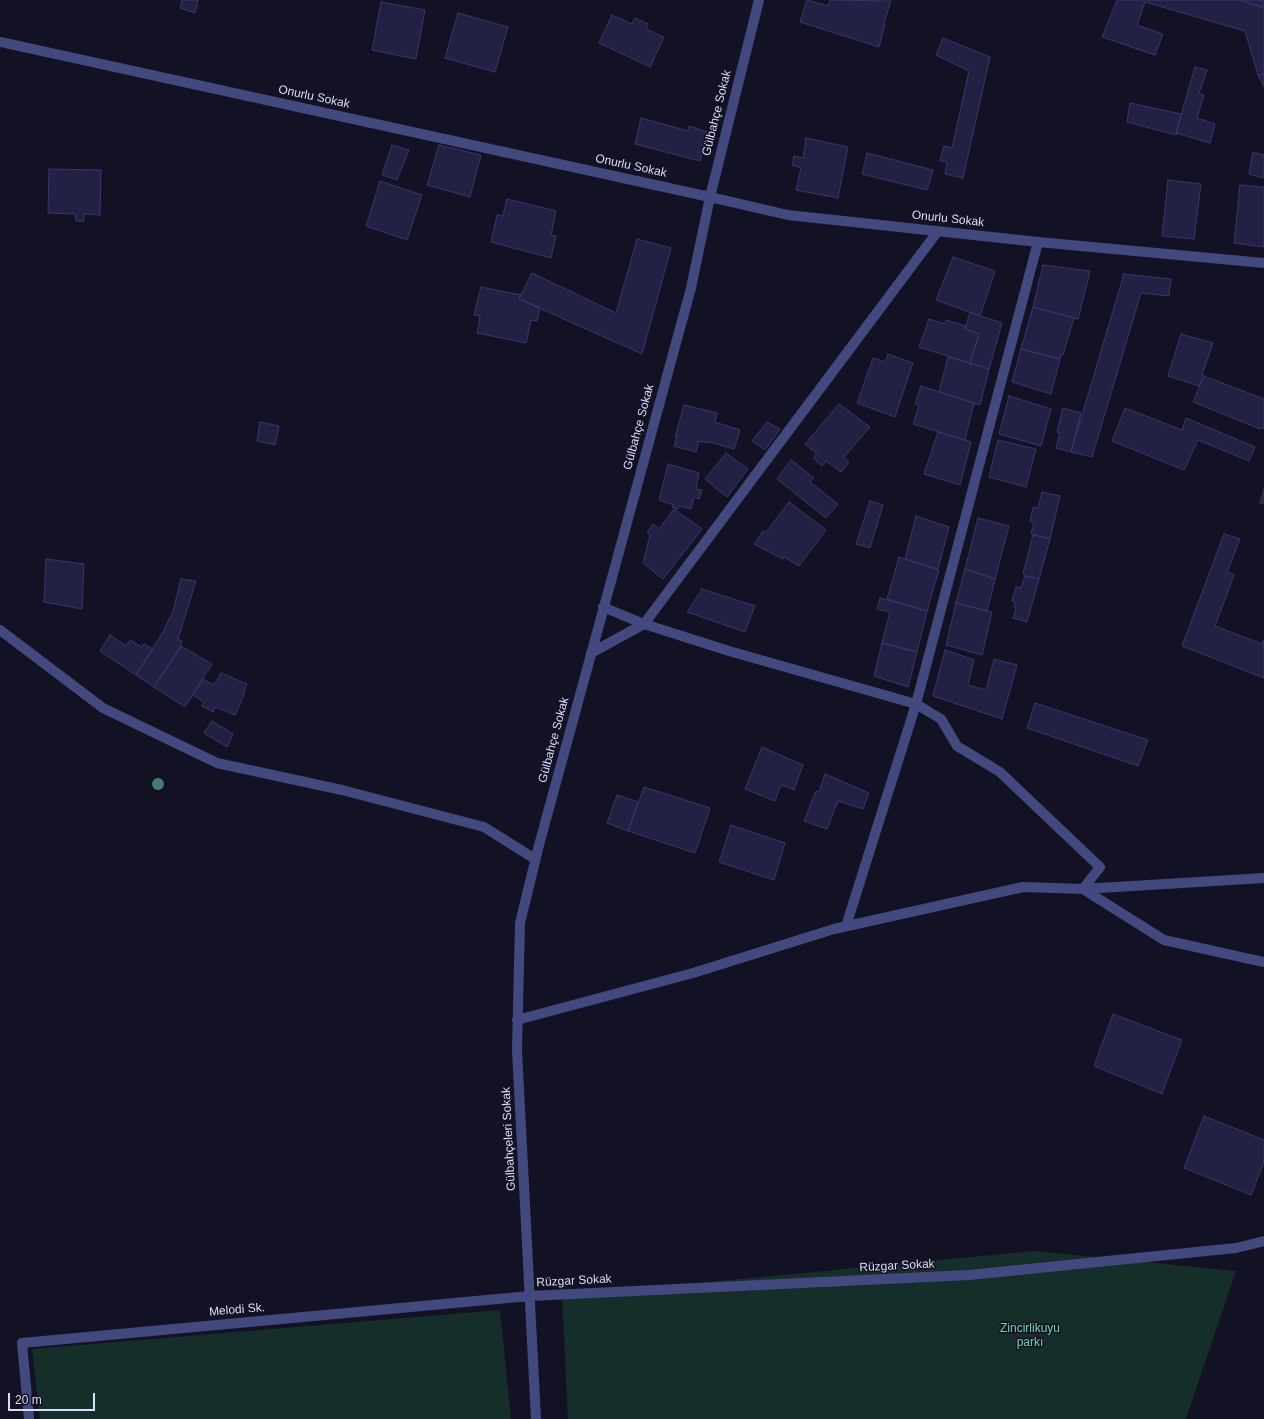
<!DOCTYPE html>
<meta charset="utf-8">
<style>
body{margin:0}
#map{position:relative;width:1264px;height:1419px;overflow:hidden;background:#131225;font-family:Helvetica,sans-serif}
canvas{display:block}
.scale{position:absolute;left:8px;top:1393px;width:87px;height:18px;box-sizing:border-box;border:2px solid #dbdbfa;border-top:0;padding-left:5px;font-size:12px;line-height:14px;white-space:nowrap;color:#dbdbfa;-webkit-text-stroke:3px #131225;paint-order:stroke}
</style>
<div id="map">
<canvas width="1264" height="1419"></canvas>
<div class="scale">20 m</div>
</div>
<script>
const c = document.querySelector('canvas').getContext('2d');
c.lineJoin = 'round';
function paint(path, color) { c.fillStyle = color; c.fill(path, 'evenodd'); }
const poly = rows => new Path2D(rows.map(r => 'M' + r).join(''));
function strokePath(path, color, width, dash) { c.strokeStyle = color; c.lineWidth = width; c.lineCap = dash ? 'butt' : 'round'; c.setLineDash(dash || []); c.stroke(path); }
function drawText(font, color, halo, rows, align = 'center') {
  c.font = font + ' Helvetica,sans-serif'; c.lineWidth = 3; c.setLineDash([]); c.textBaseline = 'middle'; c.strokeStyle = halo; c.fillStyle = color; for (const [text, x, y, turn = 0] of rows) {
    c.save(); c.translate(x, y); c.rotate((+turn || 0) * Math.PI / 180); c.textAlign = isNaN(turn) ? turn : align; if (halo) c.strokeText(text, 0, 0); c.fillText(text, 0, 0); c.restore();
  }
}
paint(poly([
 [1034,1251,1236,1271,1186,1419,568,1419,562,1296],
 [500,1310,511,1419,40,1419,32,1349]
]), '#162e2a');
const building = poly([
 [182,0,198,0,195,13,180,8,182,0],
 [807,0,828,6,830,0,891,1,884,23,885,24,879,47,800,22,807,0],
 [1117,0,1240,0,1264,8,1264,74,1258,75,1245,31,1145,2,1137,25,1163,34,1155,55,1102,37,1117,0],
 [1244,0,1263,0,1263,7,1243,1,1244,0],
 [381,2,425,10,416,59,372,50,381,2],
 [458,13,508,27,495,72,445,58,458,13],
 [612,15,632,24,635,18,648,24,646,29,664,37,650,67,599,43,612,15],
 [943,38,990,57,963,178,945,174,947,162,940,161,944,146,952,148,969,71,936,55,943,38],
 [1195,67,1207,70,1199,93,1204,95,1197,118,1215,124,1210,143,1176,133,1195,67],
 [1264,74,1264,87,1258,75,1264,74],
 [1130,103,1181,114,1176,135,1127,122,1130,103],
 [641,118,688,131,689,126,707,132,700,161,635,144,641,118],
 [806,138,848,147,838,198,796,190,801,168,792,165,794,156,803,158,806,138],
 [392,145,409,150,397,180,382,175,392,145],
 [439,145,481,155,470,197,427,185,439,145],
 [1253,152,1264,155,1264,178,1249,174,1253,152],
 [867,153,933,170,927,190,862,174,867,153],
 [49,169,101,170,100,215,84,214,84,221,76,221,75,214,48,213,49,169],
 [1168,180,1201,184,1194,239,1162,236,1168,180],
 [380,181,422,195,407,240,366,226,380,181],
 [1240,185,1264,187,1264,247,1234,243,1240,185],
 [507,199,556,211,551,235,556,236,551,258,491,242,497,215,503,216,507,199],
 [637,239,671,248,642,354,519,299,532,273,616,313,637,239],
 [953,257,995,271,980,316,936,300,953,257],
 [1043,265,1090,271,1078,319,1033,307,1043,265],
 [1124,274,1171,279,1169,296,1141,293,1092,457,1071,452,1124,274],
 [481,287,521,295,519,299,540,308,537,321,531,320,526,343,477,333,480,316,474,315,481,287],
 [1033,307,1074,318,1063,355,1061,354,1060,359,1021,349,1033,307],
 [970,312,1002,323,989,369,970,363,979,334,965,329,970,312],
 [929,319,945,324,946,320,966,326,965,329,979,334,970,363,919,347,929,319],
 [1181,334,1213,343,1202,375,1204,376,1199,386,1168,376,1181,334],
 [1021,349,1060,359,1051,394,1012,382,1021,349],
 [888,354,913,363,895,417,857,403,873,358,885,362,888,354],
 [948,357,989,369,980,405,939,392,948,357],
 [1204,376,1264,399,1264,429,1261,428,1260,429,1193,402,1204,376],
 [921,386,974,403,965,440,913,424,919,405,915,404,921,386],
 [1009,396,1051,409,1041,446,999,434,1009,396],
 [839,404,870,427,844,457,849,462,841,472,826,461,822,466,813,458,817,454,805,444,839,404],
 [684,405,717,413,715,422,740,430,734,449,710,442,710,443,699,441,696,452,674,446,677,437,675,437,684,405],
 [1063,408,1081,413,1071,452,1056,448,1060,433,1057,432,1063,408],
 [1125,408,1182,430,1186,418,1255,447,1249,461,1198,440,1184,470,1112,441,1125,408],
 [260,422,279,426,275,445,257,441,260,422],
 [767,422,780,429,765,450,752,441,767,422],
 [938,432,971,442,960,485,924,474,938,432],
 [998,440,1036,449,1026,487,989,477,998,440],
 [726,453,748,469,727,497,705,479,726,453],
 [791,460,814,478,810,482,838,504,826,518,777,479,791,460],
 [668,464,699,473,696,489,702,490,699,499,694,497,691,509,679,506,678,509,672,507,674,505,659,500,668,464],
 [1264,489,1264,504,1260,503,1264,489],
 [1042,492,1060,496,1050,539,1031,534,1034,523,1030,521,1033,507,1038,508,1042,492],
 [870,501,883,505,870,548,856,544,870,501],
 [789,502,826,530,799,566,784,557,783,559,754,544,763,531,766,532,789,502],
 [674,509,702,529,663,579,643,563,650,535,647,533,653,524,659,529,674,509],
 [916,516,949,527,938,569,905,559,916,516],
 [978,518,1009,526,995,579,965,569,978,518],
 [1224,534,1240,539,1227,572,1234,575,1215,626,1262,644,1264,639,1264,678,1182,646,1224,534],
 [1033,535,1050,539,1039,579,1025,576,1023,574,1033,535],
 [899,557,939,570,927,611,887,599,899,557],
 [46,559,84,564,82,609,44,602,46,559],
 [965,569,995,579,987,611,956,603,965,569],
 [1025,576,1039,579,1027,622,1013,618,1016,608,1014,607,1015,602,1012,601,1016,587,1021,588,1025,576],
 [181,579,196,581,178,639,182,641,180,646,181,646,154,687,136,675,163,632,173,611,181,579],
 [702,589,755,606,745,632,687,612,702,589],
 [880,598,927,611,917,652,882,643,890,612,877,609,880,598],
 [956,603,992,612,982,655,946,645,956,603],
 [110,635,126,646,130,640,142,647,144,644,153,649,136,675,100,651,110,635],
 [882,643,917,652,908,687,874,676,882,643],
 [181,646,212,664,185,707,154,687,181,646],
 [945,650,974,660,968,685,986,690,994,659,1017,665,1002,719,933,696,945,650],
 [221,673,247,684,243,695,244,695,235,715,215,707,213,712,202,706,204,702,193,695,203,679,214,685,221,673],
 [1035,703,1148,740,1138,766,1027,728,1035,703],
 [212,721,233,734,227,747,204,733,212,721],
 [762,747,803,765,794,790,781,785,775,801,745,789,762,747],
 [825,774,869,793,863,809,838,801,827,829,804,821,816,791,819,792,825,774],
 [644,787,710,808,695,853,628,831,644,787],
 [617,795,638,802,628,831,607,823,617,795],
 [731,825,785,843,774,880,719,862,731,825],
 [1113,1014,1182,1040,1162,1094,1094,1066,1113,1014],
 [1204,1116,1264,1140,1264,1162,1251,1195,1184,1168,1204,1116]
]);
paint(building, '#232143');
strokePath(building, '#39366c', 1);
strokePath(poly([
 [0,42,710,197,788,215,1038,242,1264,263],
 [603,607,644,624,729,651,916,704,941,719,957,746,1000,772,1100,867,1083,889,1264,878],
 [0,630,103,708,217,763,342,790,484,827,535,859],
 [591,653,644,624,938,231],
 [846,926,916,704,1038,242],
 [517,1020,693,973,834,929,1023,887,1083,889,1164,940,1264,962],
 [29,1419,22,1343,530,1296,969,1275,1236,1248,1264,1241],
 [536,1419,517,1050,520,923,539,845,691,288,710,197,759,0]
]), '#43497e', 10);
c.fillStyle = '#467c6f';
for (const [x, y] of [
 [158,784]
]) { c.beginPath(); c.arc(x, y, 6, 0, 2 * Math.PI); c.fill(); }
drawText('12px', '#dbdbfa', '#131225', [
 ["Onurlu Sokak",314,97,12],
 ["Gülbahçe Sokak",717,113,-76],
 ["Onurlu Sokak",631,166,12],
 ["Onurlu Sokak",948,219,6],
 ["Gülbahçe Sokak",639,427,-75],
 ["Gülbahçe Sokak",554,740,-75],
 ["Gülbahçeleri Sokak",509,1139,-93],
 ["Rüzgar Sokak",897,1266,-3],
 ["Rüzgar Sokak",574,1281,-3],
 ["Melodi Sk.",237,1310,-5]
]);
drawText('12px', '#6fd2ac', '#131225', [
 ["Zincirlikuyu",1030,1329],
 ["parkı",1030,1343]
]);
</script>
